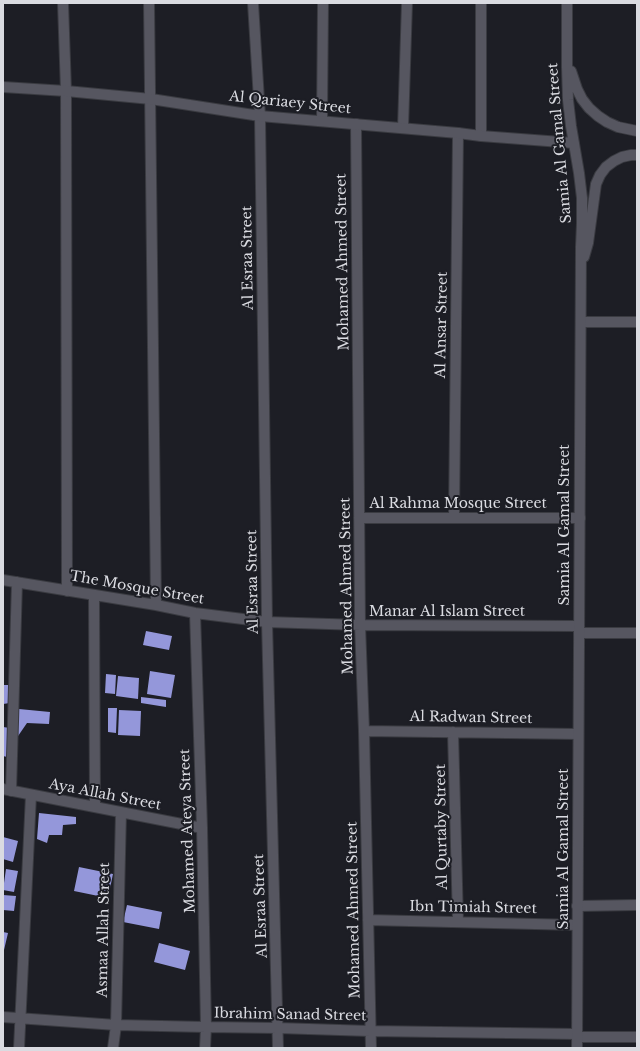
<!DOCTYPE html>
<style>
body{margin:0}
#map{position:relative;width:640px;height:1051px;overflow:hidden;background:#1d1e25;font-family:"Libre Baskerville",serif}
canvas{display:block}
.frame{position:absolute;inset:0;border:4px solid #dadbe1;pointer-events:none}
</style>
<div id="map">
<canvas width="640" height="1051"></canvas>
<div class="frame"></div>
</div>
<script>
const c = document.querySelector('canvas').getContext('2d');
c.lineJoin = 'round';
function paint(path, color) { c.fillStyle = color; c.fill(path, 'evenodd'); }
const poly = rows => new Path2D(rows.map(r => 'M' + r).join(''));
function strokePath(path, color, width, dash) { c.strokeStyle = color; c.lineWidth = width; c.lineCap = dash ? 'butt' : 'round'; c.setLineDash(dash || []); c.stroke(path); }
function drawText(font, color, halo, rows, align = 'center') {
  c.font = font + ' "Libre Baskerville",serif'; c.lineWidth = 4; c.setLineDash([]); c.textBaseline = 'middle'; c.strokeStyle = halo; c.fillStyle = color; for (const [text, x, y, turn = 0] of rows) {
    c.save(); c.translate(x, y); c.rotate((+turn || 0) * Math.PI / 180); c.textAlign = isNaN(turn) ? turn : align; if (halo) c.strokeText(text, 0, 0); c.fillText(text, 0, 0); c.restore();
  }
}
paint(poly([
 [146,631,172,636,169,650,143,645],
 [150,671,175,675,171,698,147,694],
 [106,674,116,675,115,694,105,693],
 [118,676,139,678,138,699,116,696],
 [3,685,8,685,10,703,3,704],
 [141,697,166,700,166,707,141,703],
 [108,708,117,708,116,733,108,732],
 [19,709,50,712,49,724,27,723,16,739],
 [119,710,141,711,140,736,118,735],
 [3,727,10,728,7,757,3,756],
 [39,813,76,817,76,824,63,825,62,835,49,835,47,843,37,839],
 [3,837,18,841,13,862,3,859],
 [79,867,113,874,108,898,74,891],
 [6,869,18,871,14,892,3,890],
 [3,895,16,896,14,911,3,910],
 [127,905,162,912,159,929,123,922],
 [3,932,8,933,4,950,3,949],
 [159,943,190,951,185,970,154,962]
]), '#9497da');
const minor = poly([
 [63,3,66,91,67,591],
 [149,3,156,605],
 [253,3,260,116,267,622,278,1048],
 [481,3,481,136],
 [322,121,323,3],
 [356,124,360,625,364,731,371,1048],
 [403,128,407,3],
 [581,322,637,322],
 [359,518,580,518],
 [454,518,458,133],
 [3,580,156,605,195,613,267,622,360,625,579,626],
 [94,595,95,807],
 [195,613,202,828,206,1027,205,1048],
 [579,633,637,633],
 [364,731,578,734],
 [453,732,458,922],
 [3,789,202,828],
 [11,791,17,582],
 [577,906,637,905],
 [368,920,577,925],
 [3,1017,116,1025,206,1027,278,1028,370,1031,577,1034],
 [577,1037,637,1037],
 [19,1048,31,795],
 [113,1048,116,1025,121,812]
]);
const tertiary = poly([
 [567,3,567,67,568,100,571,126,579,173,582,198,582,223,581,247,577,1048],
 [571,71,577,89,582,99,589,108,598,116,607,122,618,127,637,131],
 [3,87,66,91,151,99,260,116,458,133,481,136,574,143],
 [584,257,588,243,596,184,600,175,606,167,614,161,622,157,631,155,637,155]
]);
strokePath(minor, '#3a3b41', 12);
strokePath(tertiary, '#3a3b41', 12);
strokePath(minor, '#565660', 10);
strokePath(tertiary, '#565660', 10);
drawText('14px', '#dadbe1', '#1d1e25', [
 ["Al Qariaey Street",290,103,6],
 ["Samia Al Gamal Street",560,143,-95],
 ["Al Esraa Street",248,258,-91],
 ["Mohamed Ahmed Street",343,262,-91],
 ["Al Ansar Street",442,325,-89],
 ["Al Rahma Mosque Street",458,504],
 ["Samia Al Gamal Street",565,525,-90],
 ["Al Esraa Street",253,582,-91],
 ["Mohamed Ahmed Street",347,586,-91],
 ["The Mosque Street",137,588,10],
 ["Manar Al Islam Street",447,612],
 ["Al Radwan Street",471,718,1],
 ["Aya Allah Street",105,795,11],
 ["Al Qurtaby Street",442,827,-91],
 ["Mohamed Ateya Street",188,831,-92],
 ["Samia Al Gamal Street",564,849,-90],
 ["Al Esraa Street",261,906,-92],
 ["Ibn Timiah Street",473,908,1],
 ["Mohamed Ahmed Street",354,910,-91],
 ["Asmaa Allah Street",104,930,-89],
 ["Ibrahim Sanad Street",290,1015,1]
]);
</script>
